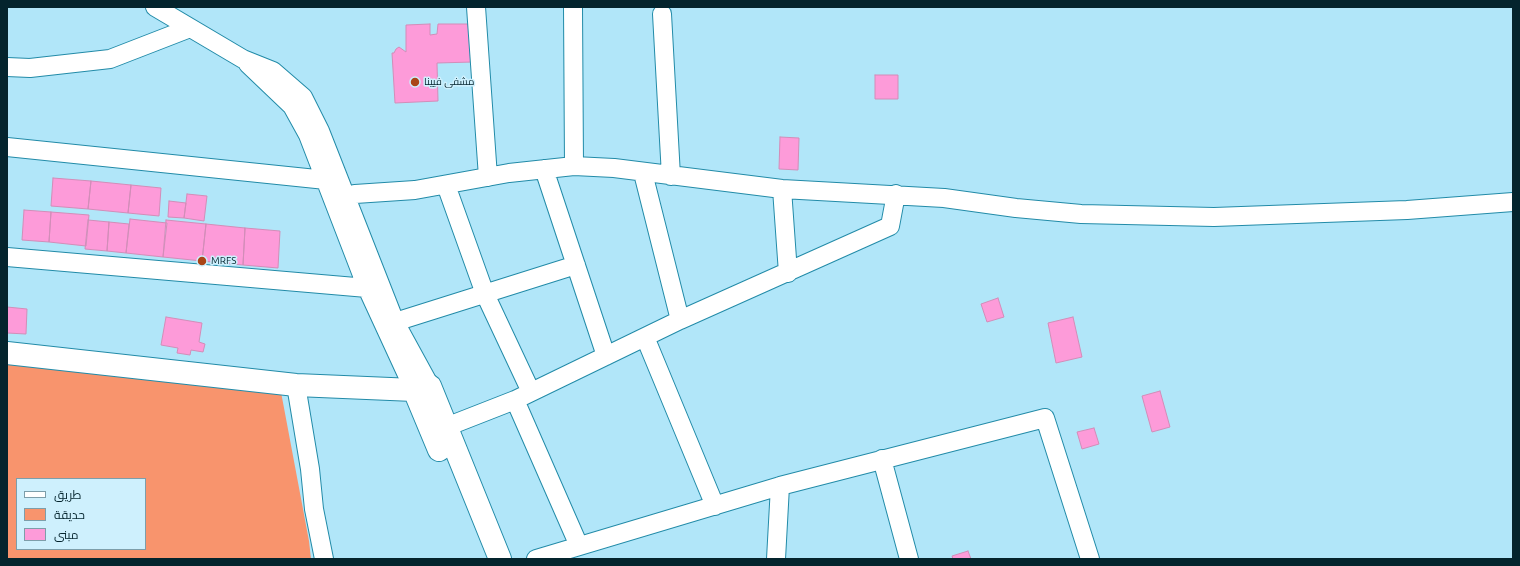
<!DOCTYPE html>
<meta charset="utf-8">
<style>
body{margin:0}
#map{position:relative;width:1520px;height:566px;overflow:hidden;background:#b1e6f9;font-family:Ubuntu,Cairo,sans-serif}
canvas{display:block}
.frame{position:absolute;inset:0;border:8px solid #04242d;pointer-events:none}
.legend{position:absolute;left:16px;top:478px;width:130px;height:72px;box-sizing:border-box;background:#cef0fd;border:1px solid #7d9eaa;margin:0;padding:5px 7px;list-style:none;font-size:12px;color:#04242d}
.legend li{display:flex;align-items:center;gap:8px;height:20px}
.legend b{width:20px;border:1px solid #7d9eaa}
</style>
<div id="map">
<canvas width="1520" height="566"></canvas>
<div class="frame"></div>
<ul class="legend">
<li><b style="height:5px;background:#fff"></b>طريق</li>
<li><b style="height:11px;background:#f8946d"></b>حديقة</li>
<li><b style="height:11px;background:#fd9bd9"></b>مبنى</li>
</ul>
</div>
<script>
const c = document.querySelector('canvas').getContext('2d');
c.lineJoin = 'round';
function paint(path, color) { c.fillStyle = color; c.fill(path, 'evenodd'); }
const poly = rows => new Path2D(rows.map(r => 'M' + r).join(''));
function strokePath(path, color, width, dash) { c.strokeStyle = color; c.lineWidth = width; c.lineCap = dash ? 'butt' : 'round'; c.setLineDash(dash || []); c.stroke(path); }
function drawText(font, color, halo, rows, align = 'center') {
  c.font = font + ' Ubuntu,Cairo,sans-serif'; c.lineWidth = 3; c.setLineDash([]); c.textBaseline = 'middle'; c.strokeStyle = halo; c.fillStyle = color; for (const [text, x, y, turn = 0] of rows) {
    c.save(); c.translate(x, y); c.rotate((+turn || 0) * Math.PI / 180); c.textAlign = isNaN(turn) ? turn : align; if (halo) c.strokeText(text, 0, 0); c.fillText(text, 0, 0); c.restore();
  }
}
paint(poly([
 [7,363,281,392,309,541,311,559,7,559],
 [17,479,145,479,145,549,17,549]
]), '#f8946d');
const building = poly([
 [430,24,430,35,437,34,438,24,468,24,473,62,437,63,438,101,395,103,392,53,394,53,396,49,399,47,406,52,406,25,430,24],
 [875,75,898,75,898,99,875,99,875,75],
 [780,137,799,138,798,170,779,169,780,137],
 [53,178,91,181,88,209,51,206,53,178],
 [91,181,131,185,128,213,88,209,91,181],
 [131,185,161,188,159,216,128,213,131,185],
 [187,194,207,196,204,221,184,218,187,194],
 [169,201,186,203,184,218,168,217,169,201],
 [24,210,51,212,49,242,22,240,24,210],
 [51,212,89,215,86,246,49,242,51,212],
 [130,219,167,223,163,257,126,253,130,219],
 [88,220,109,222,107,251,85,249,88,220],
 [166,220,206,224,202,261,163,257,166,220],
 [109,222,129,224,126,253,107,251,109,222],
 [206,224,245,228,243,265,202,261,206,224],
 [245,228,280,231,278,268,243,265,245,228],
 [998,298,1004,317,987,322,981,304,998,298],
 [7,307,27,309,26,334,7,333,7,307],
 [166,317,202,323,199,342,205,344,203,352,191,350,190,355,177,353,178,348,161,345,166,317],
 [1073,317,1082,357,1056,363,1048,323,1073,317],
 [1160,391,1170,427,1152,432,1142,396,1160,391],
 [1094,428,1099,444,1082,449,1077,432,1094,428],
 [968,551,971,559,953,559,952,556,968,551]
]);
paint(building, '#fd9bd9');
strokePath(building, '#d28db8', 1);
const minor = poly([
 [155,7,243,59,273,71,303,97,320,131,395,322,430,386],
 [476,7,488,177],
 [573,7,574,166],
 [662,14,671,176],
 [248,64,292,106,308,135,367,288,414,390],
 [7,67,30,68,110,59,190,28],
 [7,147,326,180],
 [544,169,606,356],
 [643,173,680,320],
 [446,185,485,294,531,392],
 [782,189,788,273],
 [333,200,355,194,415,190,509,173,574,166,614,168,782,189,944,198,1016,208,1081,214,1214,217,1407,210,1513,202],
 [7,257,367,288],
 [395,322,576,265],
 [645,337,715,506],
 [296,385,310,469,314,509,324,559],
 [515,400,579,546],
 [446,427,515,400,680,320,890,226,896,194],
 [882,459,909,559],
 [536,559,780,486,1045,418,1090,559],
 [776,559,780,486]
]);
const major = poly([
 [7,353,296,385,414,390,430,386,500,559],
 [414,390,439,450]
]);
strokePath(minor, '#228ba8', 20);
strokePath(major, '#228ba8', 24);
strokePath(minor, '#fff', 18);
strokePath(major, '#fff', 22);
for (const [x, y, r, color] of [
 [415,82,5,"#aa4517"],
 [202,261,5,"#aa4517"]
]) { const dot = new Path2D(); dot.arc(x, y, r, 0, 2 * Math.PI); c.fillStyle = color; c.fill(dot); strokePath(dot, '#cef0fd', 1.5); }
drawText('10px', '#04242d', '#cef0fd', [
 ["مشفى فيينا",424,82],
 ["MRFS",211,261]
], 'left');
</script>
